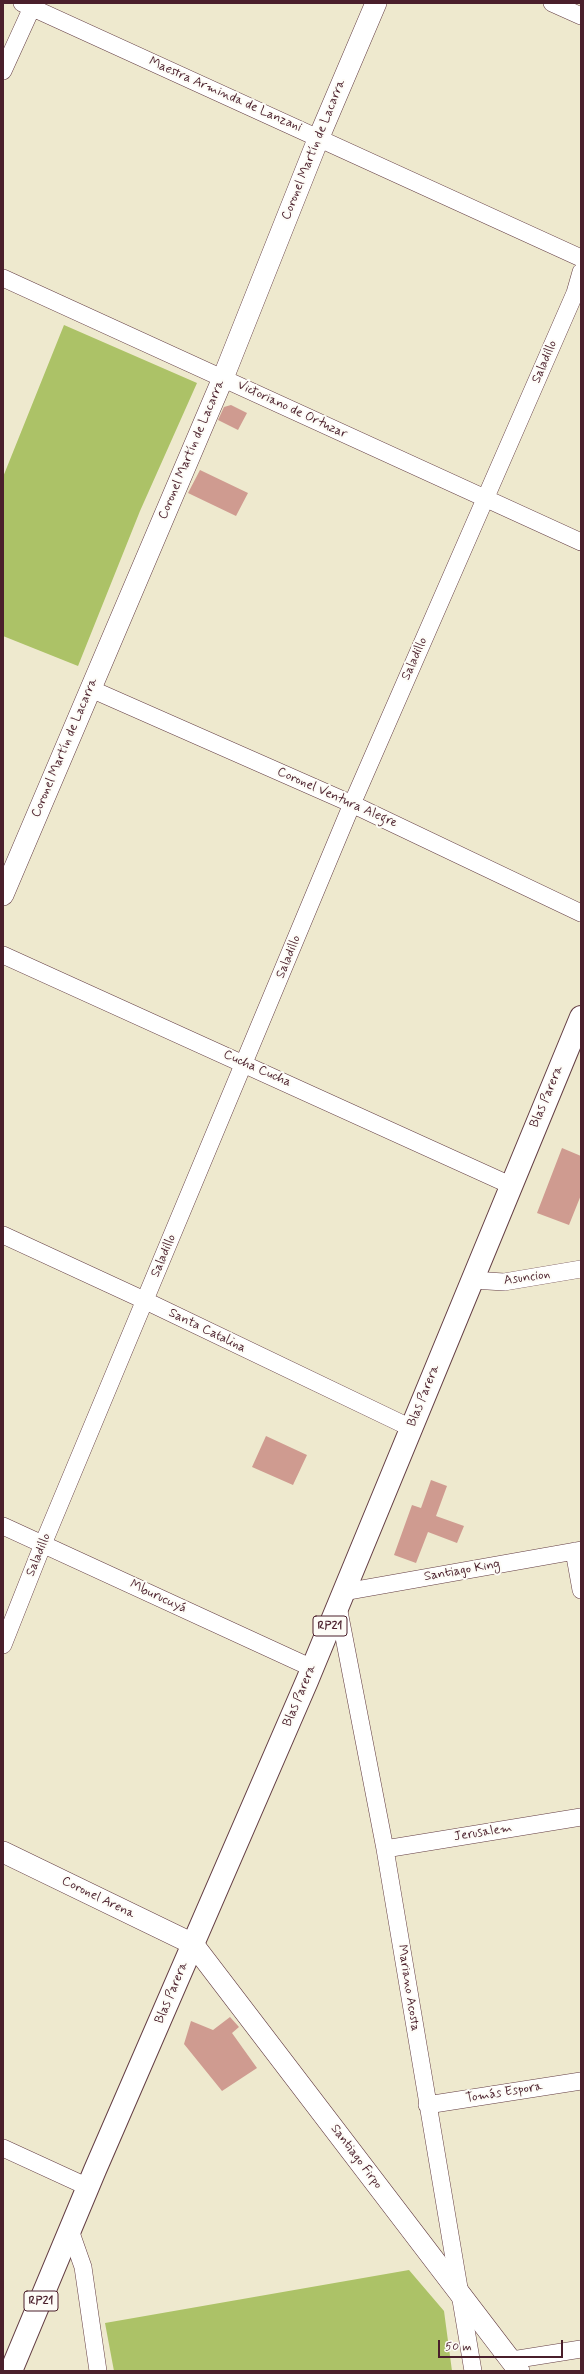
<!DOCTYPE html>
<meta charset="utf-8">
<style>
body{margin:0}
#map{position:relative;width:584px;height:2374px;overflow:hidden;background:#eee9ce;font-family:Mynerve,sans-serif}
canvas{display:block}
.frame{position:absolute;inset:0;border:4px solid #4a1f2b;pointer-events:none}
.scale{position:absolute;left:438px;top:2340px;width:125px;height:18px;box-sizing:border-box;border:2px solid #4a1f2b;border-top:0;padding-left:5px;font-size:12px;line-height:14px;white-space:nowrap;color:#4a1f2b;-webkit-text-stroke:3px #fdfcf7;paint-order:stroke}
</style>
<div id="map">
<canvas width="584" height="2374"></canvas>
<div class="frame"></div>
<div class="scale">50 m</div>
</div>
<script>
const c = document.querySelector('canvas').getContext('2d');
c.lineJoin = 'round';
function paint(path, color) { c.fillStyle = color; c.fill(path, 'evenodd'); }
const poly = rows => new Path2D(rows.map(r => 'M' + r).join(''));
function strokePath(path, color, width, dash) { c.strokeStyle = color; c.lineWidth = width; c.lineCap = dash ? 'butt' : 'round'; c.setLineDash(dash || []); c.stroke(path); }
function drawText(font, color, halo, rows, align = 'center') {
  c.font = font + ' Mynerve,sans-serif'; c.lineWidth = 4; c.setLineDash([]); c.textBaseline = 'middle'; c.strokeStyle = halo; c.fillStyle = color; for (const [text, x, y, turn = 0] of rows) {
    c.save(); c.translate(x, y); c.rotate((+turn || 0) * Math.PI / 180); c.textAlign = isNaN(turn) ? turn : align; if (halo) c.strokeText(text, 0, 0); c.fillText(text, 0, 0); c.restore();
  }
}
paint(poly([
 [64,325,197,383,140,511,78,666,3,636,3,477],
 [409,2270,444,2311,452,2371,114,2371,105,2323]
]), '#acc267');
paint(poly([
 [231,405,247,413,238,430,218,420,224,407],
 [200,470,248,493,236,516,188,493],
 [562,1148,581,1156,581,1195,569,1225,537,1213],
 [266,1436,307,1455,293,1485,252,1467],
 [431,1480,447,1486,436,1516,464,1526,457,1543,428,1532,416,1563,394,1555,412,1505,421,1508],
 [230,2017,239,2027,232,2033,257,2068,222,2091,184,2044,191,2021,213,2030]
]), '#cf9b90');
const minor = poly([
 [22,3,581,258],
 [552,3,581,16],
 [3,71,34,3],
 [3,278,581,542],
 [91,689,352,804,581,913],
 [3,955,510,1185],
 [3,1235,146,1301,411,1428],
 [472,1280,504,1282,581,1269],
 [3,1526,312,1668],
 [574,1551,581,1590],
 [344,1592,581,1550],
 [338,1606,385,1849,473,2371],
 [3,1645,43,1544,352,804,575,293,581,272],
 [385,1849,581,1817],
 [427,2105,581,2081],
 [3,2148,88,2187],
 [70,2230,83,2267,98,2371],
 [512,2360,581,2349]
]);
const tertiary = poly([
 [3,895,223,378,319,137,376,3],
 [3,1852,193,1944,519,2371]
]);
const primary = poly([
 [11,2371,95,2170,307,1681,581,1017]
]);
strokePath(minor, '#633d43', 18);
strokePath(tertiary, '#633d43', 22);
strokePath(primary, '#633d43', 24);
strokePath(minor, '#fff', 17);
strokePath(tertiary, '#fff', 21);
strokePath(primary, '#fff', 22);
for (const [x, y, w] of [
 [330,1626,34],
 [41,2301,34]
]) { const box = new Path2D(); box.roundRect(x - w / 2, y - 10, w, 20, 3); c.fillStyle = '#fdfcf7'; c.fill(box); strokePath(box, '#4a1f2b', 1); }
drawText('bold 12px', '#4a1f2b', null, [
 ["RP21",330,1626],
 ["RP21",41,2301]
]);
drawText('13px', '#4a1f2b', '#fdfcf7', [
 ["Maestra Arminda de Lanzani",225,95,24],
 ["Coronel Martín de Lacarra",314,150,-68],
 ["Saladillo",545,362,-67],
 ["Victoriano de Ortuzar",292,410,25],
 ["Coronel Martín de Lacarra",192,450,-67],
 ["Saladillo",415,659,-66],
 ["Coronel Martín de Lacarra",65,748,-67],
 ["Coronel Ventura Alegre",337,798,24],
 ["Saladillo",289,957,-68],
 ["Cucha Cucha",257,1069,24],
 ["Blas Parera",547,1097,-67],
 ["Saladillo",164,1256,-67],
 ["Asuncion",527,1278,-8],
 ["Santa Catalina",207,1331,26],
 ["Blas Parera",424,1396,-68],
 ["Saladillo",39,1555,-68],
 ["Santiago King",462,1571,-10],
 ["Mburucuyá",158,1597,25],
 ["Blas Parera",300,1696,-67],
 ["Jerusalem",483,1833,-9],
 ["Coronel Arena",98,1898,26],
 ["Mariano Acosta",408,1988,81],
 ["Blas Parera",172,1993,-67],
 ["Tomás Espora",504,2093,-9],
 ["Santiago Firpo",356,2157,53]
]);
</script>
